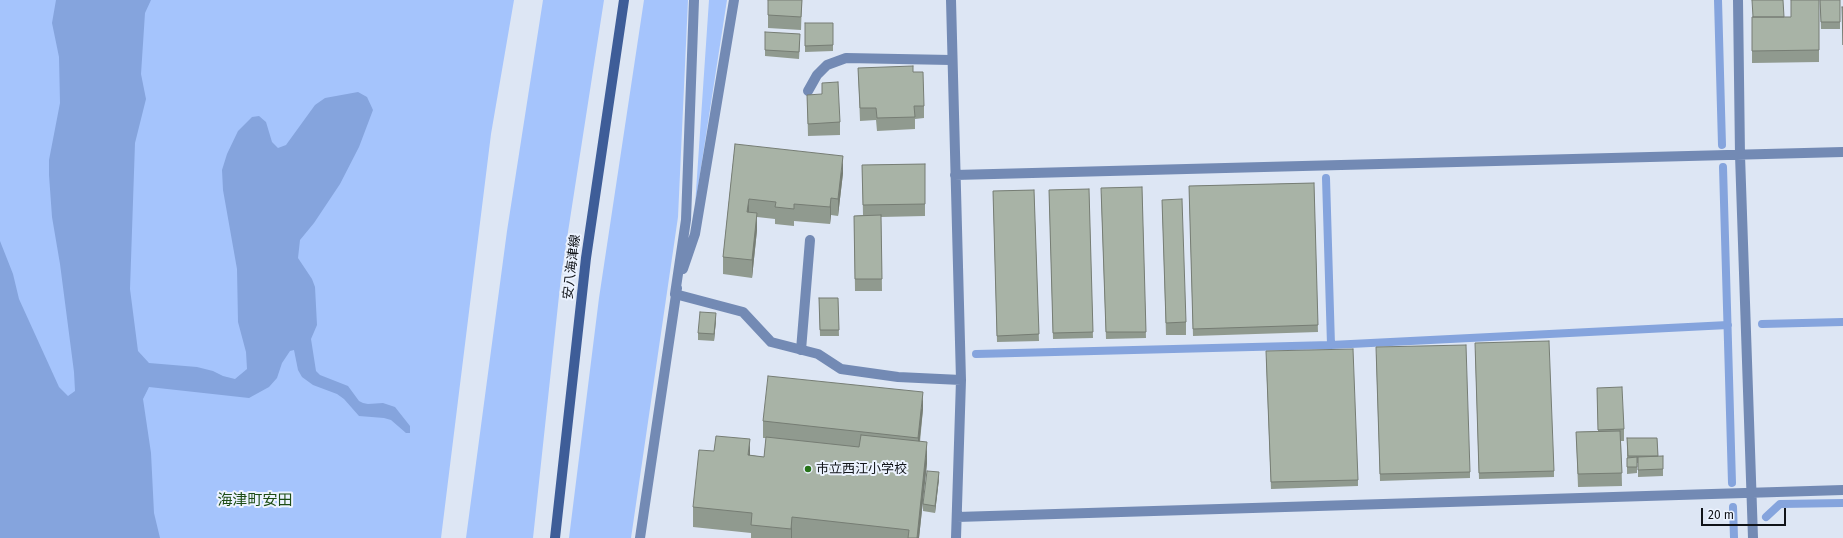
<!DOCTYPE html>
<meta charset="utf-8">
<style>
body{margin:0}
#map{position:relative;width:1843px;height:538px;overflow:hidden;background:#dde6f4;font-family:"Fira Sans",sans-serif}
canvas{display:block}
.scale{position:absolute;left:1701px;top:508px;width:85px;height:18px;box-sizing:border-box;border:2px solid #101318;border-top:0;padding-left:5px;font-size:12px;line-height:14px;white-space:nowrap;color:#101318;-webkit-text-stroke:3px #ecf3ff;paint-order:stroke}
</style>
<div id="map">
<canvas width="1843" height="538"></canvas>
<div class="scale">20 m</div>
</div>
<script>
const c = document.querySelector('canvas').getContext('2d');
c.lineJoin = 'round';
function paint(path, color) { c.fillStyle = color; c.fill(path, 'evenodd'); }
const poly = rows => new Path2D(rows.map(r => 'M' + r).join(''));
function strokePath(path, color, width, dash) { c.strokeStyle = color; c.lineWidth = width; c.lineCap = dash ? 'butt' : 'round'; c.setLineDash(dash || []); c.stroke(path); }
function drawText(font, color, halo, rows, align = 'center') {
  c.font = font + ' "Fira Sans","Noto Sans JP",sans-serif'; c.lineWidth = 4; c.setLineDash([]); c.textBaseline = 'middle'; c.strokeStyle = halo; c.fillStyle = color; for (const [text, x, y, turn = 0] of rows) {
    c.save(); c.translate(x, y); c.rotate((+turn || 0) * Math.PI / 180); c.textAlign = isNaN(turn) ? turn : align; if (halo) c.strokeText(text, 0, 0); c.fillText(text, 0, 0); c.restore();
  }
}
paint(poly([
 [0,0,514,0,491,134,441,538,23,538,0,400],
 [543,0,604,0,561,277,533,538,466,538,507,231],
 [644,0,688,0,678,217,631,538,569,538,599,298],
 [709,0,727,0,695,206]
]), '#a5c4fc');
paint(poly([
 [56,0,151,0,145,13,141,74,146,99,135,143,130,289,138,351,149,363,197,367,213,371,223,376,235,379,247,369,246,352,238,322,237,269,223,190,222,170,227,154,238,131,252,117,259,116,266,122,272,142,278,148,286,145,315,105,325,98,358,92,367,97,373,110,359,147,340,184,314,223,300,240,298,258,312,279,315,287,317,325,311,339,316,371,320,375,348,386,359,401,363,403,368,404,383,403,395,407,410,426,410,433,406,433,391,420,384,418,359,416,344,399,337,394,313,385,302,377,298,370,294,350,290,351,282,363,277,378,269,387,249,398,149,387,143,399,151,453,154,513,160,538,0,538,0,241,13,274,19,299,59,387,68,396,75,391,74,372,60,264,52,217,49,175,49,160,60,103,59,57,52,23]
]), '#85a4dd');
strokePath(poly([
 [1718,0,1722,145],
 [1723,167,1732,483],
 [1326,178,1331,345],
 [1762,324,1843,322],
 [976,354,1331,345,1728,325],
 [1733,507,1734,538],
 [1766,517,1780,504,1843,503]
]), '#85a4dd', 8);
strokePath(poly([
 [808,91,817,75,827,65,846,58,951,60],
 [801,350,810,240]
]), '#738ab4', 10);
strokePath(poly([
 [694,0,686,220,675,294,743,312,771,342,818,354,841,369,898,377,961,380],
 [951,0,961,380,956,538],
 [1738,0,1740,155,1753,538],
 [955,175,1843,152],
 [683,269,695,234,734,0],
 [957,517,1843,490],
 [640,538,677,288]
]), '#738ab4', 10);
strokePath(poly([
 [555,538,586,258,624,0]
]), '#3e5d98', 10);
paint(poly([
 [802,0,801,30,768,28,768,15],
 [1819,0,1819,62,1752,63,1752,17,1791,17],
 [1820,0,1840,0,1840,29,1821,29],
 [805,23,833,23,833,51,805,52],
 [800,41,799,59,765,56,765,50],
 [858,68,913,72,924,106,924,118,915,119,915,129,877,131,876,120,860,121],
 [807,95,840,122,840,135,808,136],
 [735,144,843,173,838,216,831,215,830,224,794,221,794,226,775,224,775,219,757,217,757,230,752,278,723,274,723,257],
 [925,164,925,216,881,217,882,291,855,291,854,216,863,215,862,165],
 [1314,183,1318,332,1193,336,1189,186],
 [1142,187,1146,338,1106,339,1101,194],
 [1089,189,1093,338,1053,339,1049,190],
 [1034,190,1039,341,997,342,993,191],
 [1162,200,1186,322,1186,335,1166,335],
 [819,298,838,298,839,336,820,336],
 [716,320,714,341,698,340,698,333],
 [1475,350,1554,471,1554,477,1479,479],
 [1376,354,1470,472,1470,478,1380,481],
 [1266,358,1358,480,1358,486,1271,489],
 [1597,388,1624,429,1624,441,1621,441,1622,486,1578,487,1576,432,1598,431],
 [923,409,920,442,927,463,919,538,751,538,751,533,693,527,693,507,750,455,764,457,766,438,763,438,763,421],
 [1627,438,1657,438,1658,457,1663,456,1663,476,1638,477,1638,463,1637,463,1637,473,1627,474],
 [939,479,935,513,923,511,923,504]
]), '#909a8f');
paint(poly([
 [843,156,843,173,838,216,838,199],
 [831,198,831,215,830,224,830,207],
 [749,199,749,216,747,212],
 [757,213,757,230,752,278,752,260],
 [716,313,716,320,714,341,714,334],
 [923,392,923,409,918,455,918,438],
 [750,439,750,460,748,455],
 [927,442,927,463,919,538,917,538],
 [939,472,939,479,935,513,935,506],
 [792,517,792,538,791,538,791,529]
]), '#767d74');
const building = poly([
 [768,0,802,0,801,17,768,15,768,0],
 [1752,0,1783,0,1784,17,1753,17,1752,0],
 [1791,0,1819,0,1819,50,1752,51,1752,17,1791,17,1791,0],
 [1820,0,1840,0,1840,22,1821,22,1820,0],
 [1842,7,1843,7,1843,45,1842,7],
 [805,23,833,23,833,45,805,46,805,23],
 [765,32,800,34,799,52,765,50,765,32],
 [913,66,913,72,923,72,924,106,914,106,915,117,877,118,876,108,860,108,858,68,913,66],
 [838,82,840,122,808,124,807,95,822,94,822,83,838,82],
 [735,144,843,156,838,199,831,198,830,207,794,204,794,209,775,207,776,202,749,199,747,212,757,213,752,260,723,257,735,144],
 [925,164,925,204,863,205,862,165,925,164],
 [1314,183,1318,325,1193,329,1189,186,1314,183],
 [1142,187,1146,332,1106,332,1101,188,1142,187],
 [1089,189,1093,332,1053,333,1049,190,1089,189],
 [1034,190,1039,334,997,336,993,191,1034,190],
 [1182,199,1186,322,1166,323,1162,200,1182,199],
 [881,215,882,279,855,279,854,216,881,215],
 [819,298,838,298,839,330,820,330,819,298],
 [700,312,716,313,714,334,698,333,700,312],
 [1549,341,1554,471,1479,473,1475,343,1549,341],
 [1466,345,1470,472,1380,474,1376,347,1466,345],
 [1353,349,1358,480,1271,482,1266,351,1353,349],
 [768,376,923,392,918,438,763,421,768,376],
 [1622,387,1624,429,1598,430,1597,388,1622,387],
 [1620,431,1622,473,1578,474,1576,432,1620,431],
 [861,435,927,442,917,538,908,538,909,530,792,517,791,529,751,525,752,513,693,507,699,450,714,451,716,436,750,439,748,455,764,457,766,437,859,447,861,435],
 [1627,438,1657,438,1658,456,1628,456,1627,438],
 [1663,456,1663,469,1638,470,1638,457,1663,456],
 [1637,457,1637,467,1627,467,1627,458,1637,457],
 [927,471,939,472,935,506,923,504,927,471]
]);
paint(building, '#a8b3a6');
strokePath(building, '#767d74', 1);
for (const [x, y, r, color] of [
 [808,469,4,"#277319"]
]) { const dot = new Path2D(); dot.arc(x, y, r, 0, 2 * Math.PI); c.fillStyle = color; c.fill(dot); strokePath(dot, '#ecf3ff', 1.5); }
drawText('13px', '#101318', '#ecf3ff', [
 ["安八海津線",572,267,-83]
]);
drawText('13px', '#101318', '#ecf3ff', [
 ["市立西江小学校",816,469]
], 'left');
drawText('15px', '#1d4d15', '#ecf3ff', [
 ["海津町安田",255,501]
]);
</script>
